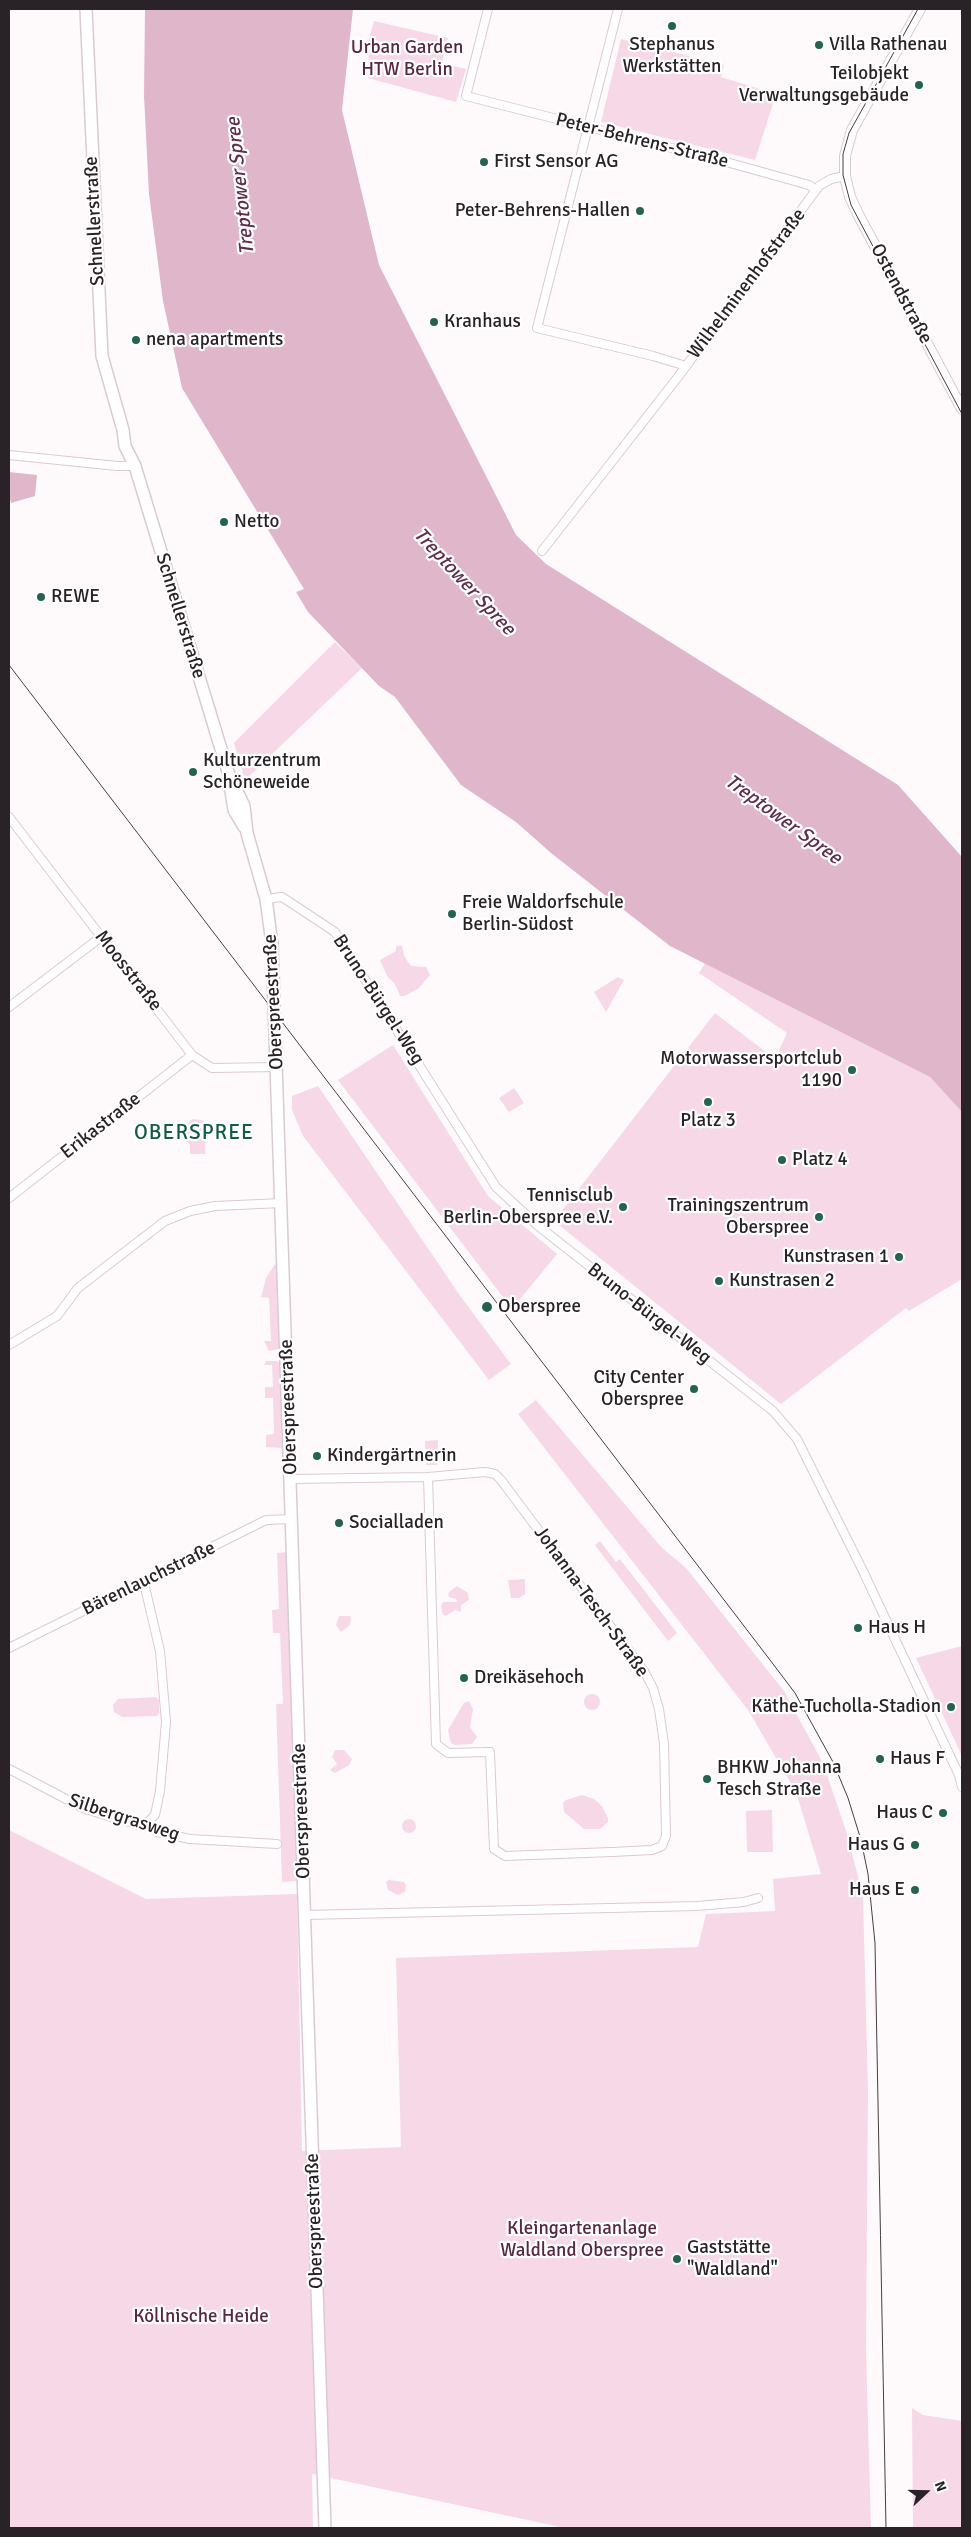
<!DOCTYPE html>
<meta charset="utf-8">
<style>
body{margin:0}
#map{position:relative;width:971px;height:2537px;overflow:hidden;background:#fefafc;font-family:Signika,sans-serif}
canvas{display:block}
.frame{position:absolute;inset:0;border:10px solid #292226;pointer-events:none}
.north{position:absolute;left:901px;top:2467px;width:50px;height:50px;-webkit-text-stroke:4px #fff;paint-order:stroke;rotate:69deg;font-size:14px;font-weight:700;line-height:20px;text-align:center;color:#292226}
.north::after{content:'';display:block;margin:auto;width:18px;height:22px;background:#292226;clip-path:polygon(50% 0,100% 100%,50% 72%,0 100%)}
</style>
<div id="map">
<canvas width="971" height="2537"></canvas>
<div class="frame"></div>
<div class="north">N</div>
</div>
<script>
const c = document.querySelector('canvas').getContext('2d');
c.lineJoin = 'round';
function paint(path, color) { c.fillStyle = color; c.fill(path, 'evenodd'); }
const poly = rows => new Path2D(rows.map(r => 'M' + r).join(''));
function strokePath(path, color, width, dash) { c.strokeStyle = color; c.lineWidth = width; c.lineCap = dash ? 'butt' : 'round'; c.setLineDash(dash || []); c.stroke(path); }
function drawText(font, color, halo, rows, align = 'center') {
  c.font = font + ' Signika,sans-serif'; c.lineWidth = 4.5; c.setLineDash([]); c.textBaseline = 'middle'; c.strokeStyle = halo; c.fillStyle = color; for (const [text, x, y, turn = 0] of rows) {
    c.save(); c.translate(x, y); c.rotate((+turn || 0) * Math.PI / 180); c.textAlign = isNaN(turn) ? turn : align; if (halo) c.strokeText(text, 0, 0); c.fillText(text, 0, 0); c.restore();
  }
}
paint(poly([
 [374,21,448,38,442,63,466,69,456,102,368,78,369,39],
 [621,39,724,65,721,77,776,94,755,160,601,122],
 [335,642,362,668,245,780,234,743],
 [396,946,402,946,404,956,411,966,426,967,430,975,419,988,405,996,400,996,395,984,387,976,380,960,396,951],
 [705,963,930,1077,962,1112,962,1279,909,1311,906,1308,781,1404,554,1221,715,1013,775,1059,787,1033,699,973],
 [618,977,624,980,606,1012,594,992],
 [393,1045,488,1196,557,1254,512,1309,338,1080],
 [318,1086,461,1297,511,1364,489,1380,303,1136,292,1110,292,1096],
 [514,1088,524,1103,509,1112,499,1098],
 [192,1119,202,1120,210,1129,205,1145,205,1154,190,1154,190,1145,184,1139,184,1127],
 [275,1264,280,1267,281,1345,278,1349,269,1351,264,1341,271,1341,269,1298,261,1297,266,1278],
 [266,1361,277,1361,281,1364,282,1448,266,1447,266,1435,274,1434,273,1398,265,1398,265,1387,273,1387,272,1365,264,1365],
 [536,1400,662,1548,686,1568,784,1691,823,1763,847,1834,863,1896,868,2091,866,2351,871,2528,565,2528,312,2474,313,2528,9,2528,9,1830,146,1899,297,1894,302,2151,401,2147,396,1958,698,1947,706,1914,775,1911,773,1879,821,1874,796,1792,748,1710,518,1414],
 [438,1440,437,1465,426,1465,425,1441],
 [600,1541,616,1562,620,1559,677,1633,668,1641,595,1545],
 [287,1552,297,1881,282,1882,276,1704,283,1704,280,1633,273,1633,272,1610,279,1609,277,1553],
 [525,1579,525,1594,519,1598,511,1598,508,1580],
 [457,1586,468,1593,469,1600,461,1605,461,1612,455,1610,446,1616,443,1615,441,1606,443,1602,457,1602,456,1599,449,1597,448,1593],
 [339,1616,350,1616,351,1618,350,1625,341,1632,336,1625],
 [962,1646,962,1756,916,1658],
 '584 1702a8 8 0 1 1 16 0a8 8 0 1 1-16 0Z',
 [156,1697,159,1700,159,1713,157,1716,122,1717,114,1712,113,1705,118,1699],
 [469,1701,473,1709,470,1727,477,1737,472,1744,455,1745,451,1743,448,1730,464,1703],
 [335,1750,344,1750,352,1759,349,1765,335,1773,330,1770,337,1764,332,1757],
 [582,1795,594,1799,602,1806,608,1818,608,1822,600,1829,584,1829,564,1812,563,1803,566,1800],
 [772,1810,773,1852,747,1852,746,1811],
 '402 1826a7 7 0 1 1 14 0a7 7 0 1 1-14 0Z',
 [389,1880,404,1882,406,1886,405,1892,398,1895,388,1890,386,1882],
 [912,2408,923,2415,962,2421,962,2528,913,2528]
]), '#f7d8e7');
paint(poly([
 [145,9,353,9,342,110,379,265,516,535,546,564,898,785,962,857,962,1112,930,1077,670,946,551,853,516,822,461,785,395,697,379,686,308,612,296,592,304,589,182,388,163,301,149,194,144,96],
 [9,472,37,475,35,496,11,503,9,493]
]), '#dfb6ca');
const minor = poly([
 [488,9,466,96,719,160,809,185,816,190],
 [618,9,537,328,653,356,686,366],
 [9,455,117,466,135,466],
 [542,551,678,377,819,186,831,179,845,176],
 [9,817,192,1055,212,1068,278,1067],
 [266,899,282,897,335,932,496,1187,537,1225,773,1411,797,1439,862,1569,959,1775,962,1787],
 [9,1007,101,937],
 [9,1198,192,1055],
 [9,1345,57,1316,78,1288,165,1221,190,1211,215,1206,282,1203],
 [291,1479,428,1477,436,1744,448,1753,490,1752,494,1849,505,1856,612,1852,652,1850,662,1846,666,1836,664,1744,659,1709,653,1688,644,1671,501,1480,495,1474,485,1472,428,1477],
 [144,1583,160,1651,166,1722,160,1791,155,1815,147,1823],
 [9,1648,266,1520,292,1519],
 [9,1769,83,1808,117,1819,141,1825,147,1823],
 [147,1823,157,1832,190,1839,277,1844],
 [305,1915,697,1906,744,1902,758,1898]
]);
const tertiary = poly([
 [920,9,852,130,845,156,845,176,850,197,859,216,962,409]
]);
const secondary = poly([
 [86,9,102,356,123,430,125,446,135,466,228,772,234,810,244,827],
 [228,772,244,806,247,833,266,899,272,944,325,2528]
]);
strokePath(minor, '#ddc9d3', 10);
strokePath(tertiary, '#ddc9d3', 12);
strokePath(secondary, '#ddc9d3', 14);
strokePath(minor, '#fff', 8);
strokePath(tertiary, '#fff', 10);
strokePath(secondary, '#fff', 11);
strokePath(poly([
 [918,9,849,133,843,154,843,175,851,205,962,414],
 [9,665,770,1660,795,1693,833,1762,848,1798,861,1840,868,1874,875,1943,886,2528]
]), '#453e42', 1);
for (const [x, y, r, color] of [
 [672,26,5,"#26624e"],
 [819,45,5,"#26624e"],
 [919,85,5,"#26624e"],
 [484,162,5,"#26624e"],
 [640,211,5,"#26624e"],
 [434,322,5,"#26624e"],
 [136,340,5,"#26624e"],
 [224,522,5,"#26624e"],
 [41,597,5,"#26624e"],
 [193,772,5,"#26624e"],
 [452,914,5,"#26624e"],
 [852,1070,5,"#26624e"],
 [708,1102,5,"#26624e"],
 [782,1160,5,"#26624e"],
 [623,1207,5,"#26624e"],
 [819,1217,5,"#26624e"],
 [899,1257,5,"#26624e"],
 [719,1281,5,"#26624e"],
 [487,1307,6,"#26624e"],
 [694,1389,5,"#26624e"],
 [317,1456,5,"#26624e"],
 [339,1523,5,"#26624e"],
 [858,1628,5,"#26624e"],
 [464,1678,5,"#26624e"],
 [951,1707,5,"#26624e"],
 [880,1759,5,"#26624e"],
 [707,1779,5,"#26624e"],
 [943,1813,5,"#26624e"],
 [915,1845,5,"#26624e"],
 [915,1890,5,"#26624e"],
 [677,2259,5,"#26624e"]
]) { const dot = new Path2D(); dot.arc(x, y, r, 0, 2 * Math.PI); c.fillStyle = color; c.fill(dot); strokePath(dot, '#fff', 2); }
drawText('19px', '#292226', '#fff', [
 ["Stephanus",672,45,"center"],
 ["Werkstätten",672,67,"center"],
 ["Villa Rathenau",829,45],
 ["Teilobjekt",909,74,"right"],
 ["Verwaltungsgebäude",909,96,"right"],
 ["First Sensor AG",494,162],
 ["Peter-Behrens-Hallen",630,211,"right"],
 ["Kranhaus",444,322],
 ["nena apartments",146,340],
 ["Netto",234,522],
 ["REWE",51,597],
 ["Kulturzentrum",203,761],
 ["Schöneweide",203,783],
 ["Freie Waldorfschule",462,903],
 ["Berlin-Südost",462,925],
 ["Motorwassersportclub",842,1059,"right"],
 ["1190",842,1081,"right"],
 ["Platz 3",708,1121,"center"],
 ["Platz 4",792,1160],
 ["Tennisclub",613,1196,"right"],
 ["Berlin-Oberspree e.V.",613,1218,"right"],
 ["Trainingszentrum",809,1206,"right"],
 ["Oberspree",809,1228,"right"],
 ["Kunstrasen 1",889,1257,"right"],
 ["Kunstrasen 2",729,1281],
 ["Oberspree",498,1307],
 ["City Center",684,1378,"right"],
 ["Oberspree",684,1400,"right"],
 ["Kindergärtnerin",327,1456],
 ["Socialladen",349,1523],
 ["Haus H",868,1628],
 ["Dreikäsehoch",474,1678],
 ["Käthe-Tucholla-Stadion",941,1707,"right"],
 ["Haus F",890,1759],
 ["BHKW Johanna",717,1768],
 ["Tesch Straße",717,1790],
 ["Haus C",933,1813,"right"],
 ["Haus G",905,1845,"right"],
 ["Haus E",905,1890,"right"],
 ["Gaststätte",687,2248],
 ["\"Waldland\"",687,2270]
], 'left');
drawText('19px', '#592743', '#fff', [
 ["Urban Garden",407,48],
 ["HTW Berlin",407,70],
 ["Kleingartenanlage",582,2229],
 ["Waldland Oberspree",582,2251],
 ["Köllnische Heide",201,2317]
]);
drawText('19px', '#292226', '#fff', [
 ["Peter-Behrens-Straße",642,141,14],
 ["Schnellerstraße",95,221,-93],
 ["Wilhelminenhofstraße",747,284,-53],
 ["Ostendstraße",901,294,62],
 ["Schnellerstraße",180,616,73],
 ["Moosstraße",128,971,52],
 ["Bruno-Bürgel-Weg",378,1000,57],
 ["Oberspreestraße",274,1002,-93],
 ["Erikastraße",101,1126,-38],
 ["Bruno-Bürgel-Weg",649,1314,38],
 ["Oberspreestraße",289,1407,-92],
 ["Bärenlauchstraße",149,1579,-26],
 ["Johanna-Tesch-Straße",591,1602,54],
 ["Oberspreestraße",302,1811,-92],
 ["Silbergrasweg",124,1818,18],
 ["Oberspreestraße",315,2221,-92]
]);
drawText('italic 20px', '#622e4b', '#fff', [
 ["Treptower Spree",241,186,-96],
 ["Treptower Spree",464,582,47],
 ["Treptower Spree",783,820,36]
]);
c.letterSpacing = '1px';
drawText('21px', '#115c45', '#fff', [
 ["OBERSPREE",194,1133]
]);
c.letterSpacing = '0px';
</script>
